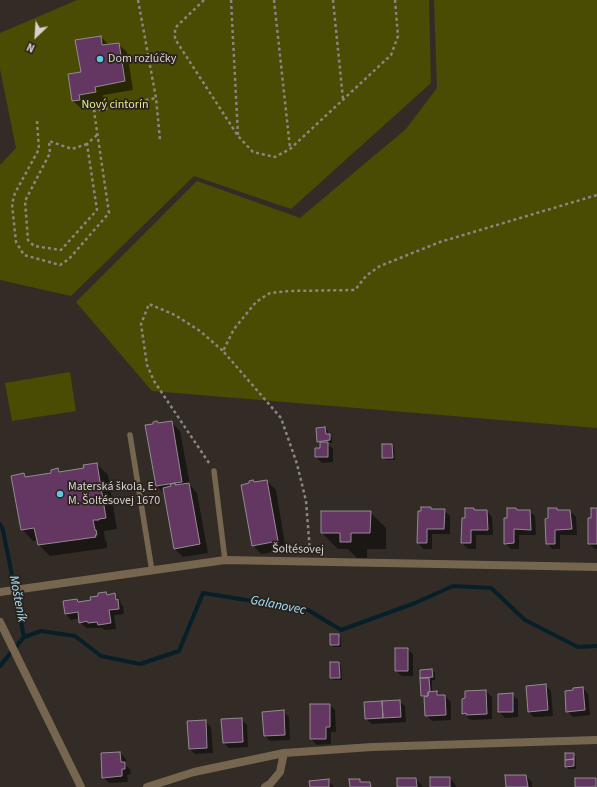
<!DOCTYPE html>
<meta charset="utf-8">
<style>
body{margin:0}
#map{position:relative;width:597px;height:787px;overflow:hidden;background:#332c26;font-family:"Source Sans 3",sans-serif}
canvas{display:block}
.north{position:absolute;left:16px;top:16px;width:40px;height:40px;-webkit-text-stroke:3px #29221d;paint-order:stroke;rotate:205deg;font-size:11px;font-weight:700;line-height:16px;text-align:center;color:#d7d2cf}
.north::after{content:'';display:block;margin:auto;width:14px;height:18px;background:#d7d2cf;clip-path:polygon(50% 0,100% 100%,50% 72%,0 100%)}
</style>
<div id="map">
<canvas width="597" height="787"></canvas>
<div class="north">N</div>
</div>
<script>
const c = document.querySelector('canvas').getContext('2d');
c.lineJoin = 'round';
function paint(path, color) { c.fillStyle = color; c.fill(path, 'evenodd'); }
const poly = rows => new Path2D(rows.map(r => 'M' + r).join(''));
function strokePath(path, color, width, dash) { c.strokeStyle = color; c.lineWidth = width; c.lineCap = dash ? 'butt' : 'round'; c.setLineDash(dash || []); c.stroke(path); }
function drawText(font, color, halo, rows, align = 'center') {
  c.font = font + ' "Source Sans 3",sans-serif'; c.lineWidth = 3.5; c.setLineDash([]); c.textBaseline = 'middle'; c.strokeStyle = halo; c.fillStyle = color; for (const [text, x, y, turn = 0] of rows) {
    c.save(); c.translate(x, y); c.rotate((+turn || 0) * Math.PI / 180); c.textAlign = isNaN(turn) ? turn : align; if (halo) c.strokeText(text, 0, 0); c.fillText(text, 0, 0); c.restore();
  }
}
paint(poly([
 [77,0,429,0,431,83,291,209,194,176,71,296,0,280,0,165,16,148,0,69,0,33],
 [434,0,597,0,597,428,152,391,76,302,197,181,300,218,406,129,437,88],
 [70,372,76,411,12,421,5,383]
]), '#494c02');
paint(poly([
 [101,37,109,45,118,44,127,52,133,90,103,95,104,100,88,103,88,108,82,109,73,101,82,73],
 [171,422,180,431,190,485,197,493,208,553,183,557,174,548,165,494,157,486,146,426],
 [325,428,328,431,328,435,332,437,332,443,327,443,333,449,333,462,322,463,316,457,316,449,321,449,321,445,318,442],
 [392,445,394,447,395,460,386,460,383,457],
 [97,464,108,475,117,529,104,531,105,540,107,542,107,548,50,556,39,545,38,540,33,541,22,529,24,474,27,477,52,473,58,469,61,473,85,469],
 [267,481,276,490,286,550,261,554,253,545,254,483],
 [430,508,433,510,444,510,450,516,450,534,432,534,432,549,424,549,418,543],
 [473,509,475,511,487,511,492,517,493,535,476,535,476,549,468,549,462,543,466,519],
 [516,509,518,511,529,511,535,516,536,535,519,535,519,549,511,549,505,543,508,519],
 [557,509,559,511,570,511,576,517,577,535,560,535,560,549,552,549,547,543,549,519],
 [597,509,597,549,595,549,589,544,592,519],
 [370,512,386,528,386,549,367,549,367,558,357,558,348,549,338,549,322,533],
 [106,593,109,595,114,594,120,600,121,604,123,606,124,614,114,615,116,629,105,630,102,628,86,628,80,622,80,618,71,620,66,614,77,600,80,603,92,601],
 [338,635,341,638,341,647,334,647,331,645],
 [407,649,413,654,413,676,402,676,396,671],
 [339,663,341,666,342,680,334,680,331,678],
 [432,670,435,673,435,680,432,680,432,692,437,692,441,696,445,696,451,702,451,720,432,721,426,715,424,699,422,696,421,671],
 [545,685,551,691,553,716,534,717,528,712],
 [583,688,588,694,590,715,573,717,567,711],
 [486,691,492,697,492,719,472,720,469,719,463,713],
 [512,694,518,700,518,717,505,718,499,712],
 [399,701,405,706,406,722,372,724,366,719],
 [330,705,335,710,336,732,331,732,331,744,317,745,311,739],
 [283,711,289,717,290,740,270,741,265,736],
 [241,719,247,725,248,747,229,748,224,743],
 [205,721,211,727,213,753,195,754,190,749],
 [120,753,126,759,126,766,130,769,131,774,127,775,128,782,109,783,103,777],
 [573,754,576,757,576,769,568,769,566,766],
 [526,776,532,782,532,787,507,787],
 [450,778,455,784,456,787,431,787],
 [416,779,422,785,422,787,398,787],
 [328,780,334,787,311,787]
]), '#0007');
strokePath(poly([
 [0,524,3,530,24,637,0,666],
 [24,637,41,631,75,636,101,656,140,664,179,651,203,593,308,610,341,630,415,603,453,586,491,588,525,620,578,647,597,646]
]), '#061f29', 4);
const building = poly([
 [101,36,102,45,119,43,125,81,95,87,96,92,79,95,80,100,72,101,68,74,81,72,75,40,101,36],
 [157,421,158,423,172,421,182,482,156,486,145,425,153,424,153,422,157,421],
 [325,427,326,434,330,434,330,440,317,442,316,428,325,427],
 [320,442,328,442,328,457,315,457,315,448,320,448,320,442],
 [382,444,392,444,393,458,382,458,382,444],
 [97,463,106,518,99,519,99,520,93,520,95,530,96,530,97,535,95,535,96,537,38,545,34,528,21,530,11,476,24,473,25,477,51,473,51,470,58,468,59,472,84,468,83,465,97,463],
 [253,480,254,482,267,480,278,541,252,546,241,485,249,483,249,481,253,480],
 [175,483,175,485,189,483,200,544,174,549,163,488,171,486,170,484,175,483],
 [421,507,431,507,431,509,445,509,444,529,427,529,427,543,417,543,418,511,421,511,421,507],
 [465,508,474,508,474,510,487,510,488,530,471,530,471,543,461,543,462,518,465,518,465,508],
 [507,508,516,508,517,510,530,510,531,530,514,529,514,543,504,544,504,518,507,518,507,508],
 [548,508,557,508,557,510,570,510,572,529,555,530,555,544,546,544,545,519,548,518,548,508],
 [591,508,597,508,597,544,588,544,588,518,591,518,591,508],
 [321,511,371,511,370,533,351,533,351,542,340,542,340,533,321,533,321,511],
 [106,592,107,595,115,593,116,600,118,599,119,609,109,610,111,623,98,625,97,622,88,623,87,621,79,623,78,612,65,614,63,601,77,599,78,602,91,600,90,597,98,596,98,593,106,592],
 [330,634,339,634,339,645,330,645,330,634],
 [395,648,408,648,408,671,395,671,395,648],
 [330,662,339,662,340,678,330,678,330,662],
 [432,669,433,677,420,678,420,670,432,669],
 [420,678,429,678,430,691,428,692,428,696,421,696,420,678],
 [546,684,548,710,528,712,526,686,546,684],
 [583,687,585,710,566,712,565,691,573,690,573,688,583,687],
 [486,690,487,714,466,715,466,713,462,714,462,699,465,698,465,691,486,690],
 [437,691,437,695,445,695,446,715,425,716,424,697,428,696,428,692,437,691],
 [513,693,513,712,498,712,498,694,513,693],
 [400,700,401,717,383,718,382,701,400,700],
 [382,701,383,718,365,719,364,702,382,701],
 [310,704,330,704,330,727,326,727,326,739,310,739,310,704],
 [284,710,285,735,264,736,262,712,284,710],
 [242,718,243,742,223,743,221,719,242,718],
 [206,720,207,748,189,749,187,721,206,720],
 [120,752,121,762,125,762,125,769,122,769,122,776,102,778,101,753,120,752],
 [565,753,574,753,574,759,565,760,565,753],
 [574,759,574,766,565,767,565,760,574,759],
 [505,775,526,775,528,787,506,787,505,775],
 [430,777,450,777,450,787,430,787,430,777],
 [397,778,416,778,417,787,397,787,397,778],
 [575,778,596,778,596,787,575,787,575,778],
 [329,779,329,787,310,787,309,781,329,779],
 [349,779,360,779,360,782,370,782,371,787,350,787,349,779]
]);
paint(building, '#633762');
strokePath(building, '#938b92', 1);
strokePath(poly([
 [138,0,156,98,160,140],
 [204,0,175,28,175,39,238,136,253,152,275,157,290,149,391,55,398,36,395,0],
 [231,0,238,135],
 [274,0,290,148],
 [333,0,343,99],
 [37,121,39,149,15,193,12,204,16,242,24,255,60,265,69,259,109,213,94,111,156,98],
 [87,144,72,149,49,141,50,153,25,201,28,240,34,246,61,250,97,210,87,144,98,134],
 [209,463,154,381,147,365,141,324,149,304,175,315,200,331,223,351],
 [310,552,306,501,297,464,281,418,223,351,234,329,256,302,270,293,289,291,355,290,366,276,380,266,440,242,597,195]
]), '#8c8682', 2.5, [3, 3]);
strokePath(poly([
 [130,435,152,571],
 [214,471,225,560]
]), '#76664f', 5.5);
strokePath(poly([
 [0,592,225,560,597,567],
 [0,622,81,787],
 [147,787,194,772,284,753,372,747,597,740],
 [265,787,270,784,280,772,284,753]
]), '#76664f', 8);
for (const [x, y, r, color] of [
 [100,59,4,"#5cc7e7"],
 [60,494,4,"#5cc7e7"]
]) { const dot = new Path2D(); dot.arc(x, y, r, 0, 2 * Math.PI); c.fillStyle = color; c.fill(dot); strokePath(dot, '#29221d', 1.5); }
drawText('12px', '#d7d2cf', '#29221d', [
 ["Dom rozlúčky",108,59],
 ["Materská škola, E.",68,487],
 ["M. Šoltésovej 1670",68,501]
], 'left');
drawText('12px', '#e5ec8d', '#29221d', [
 ["Nový cintorín",115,105]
]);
drawText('12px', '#d7d2cf', '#29221d', [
 ["Šoltésovej",298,550,1]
]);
drawText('italic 13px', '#a7e5fe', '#29221d', [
 ["Mošteník",17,599,79],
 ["Galanovec",278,606,11]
]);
</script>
